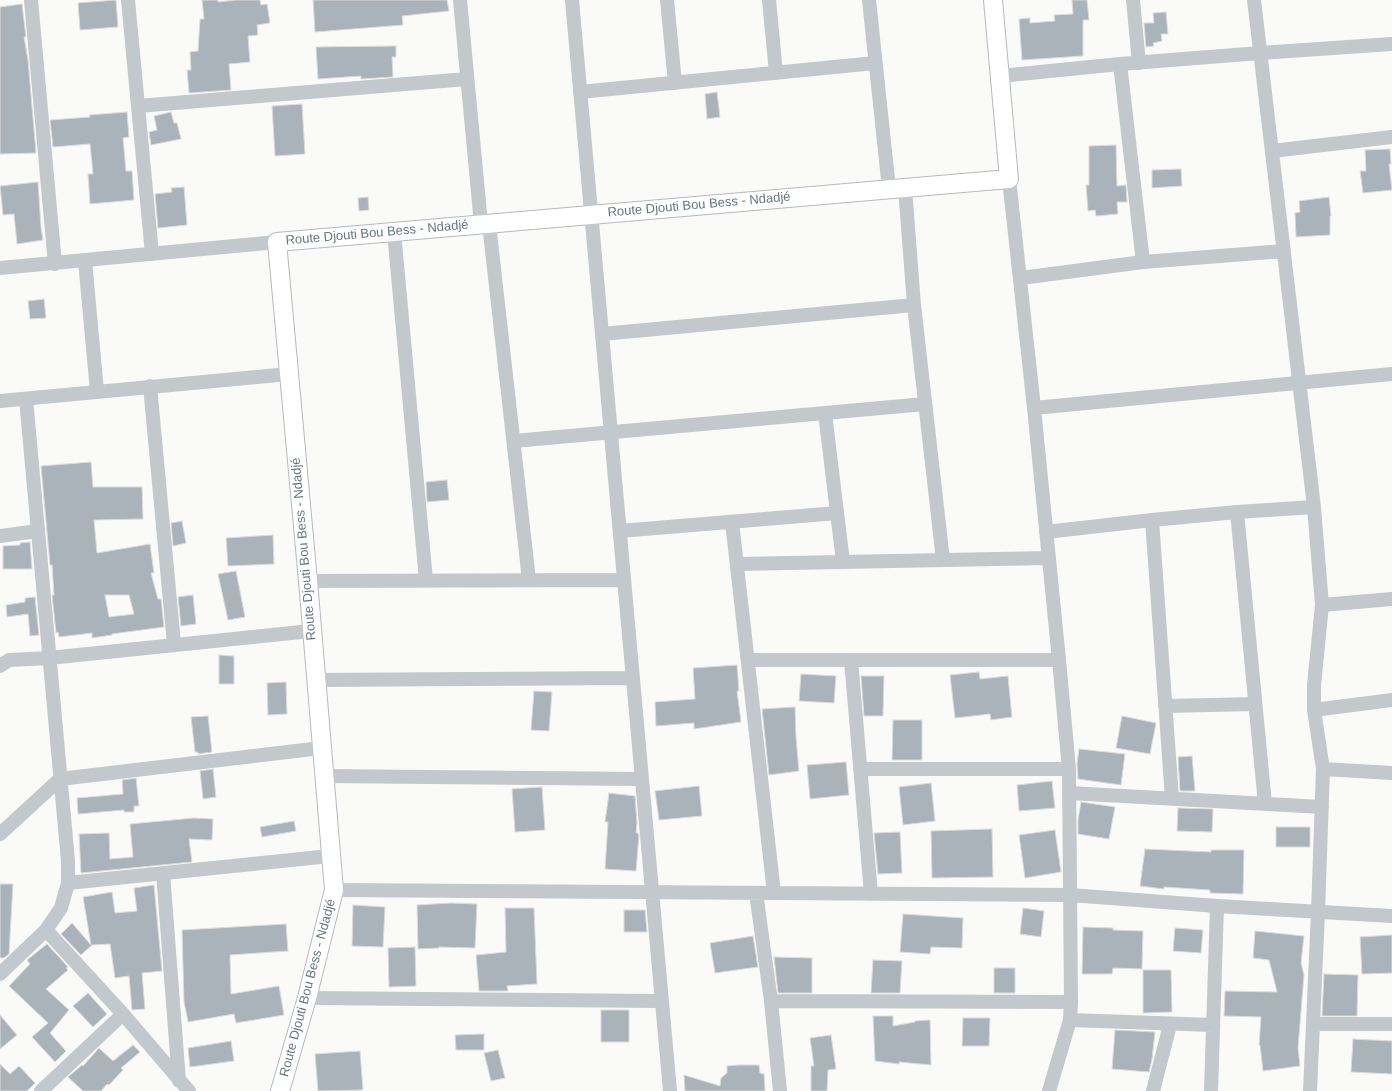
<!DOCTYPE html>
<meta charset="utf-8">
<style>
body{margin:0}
canvas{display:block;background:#fafaf8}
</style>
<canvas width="1392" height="1091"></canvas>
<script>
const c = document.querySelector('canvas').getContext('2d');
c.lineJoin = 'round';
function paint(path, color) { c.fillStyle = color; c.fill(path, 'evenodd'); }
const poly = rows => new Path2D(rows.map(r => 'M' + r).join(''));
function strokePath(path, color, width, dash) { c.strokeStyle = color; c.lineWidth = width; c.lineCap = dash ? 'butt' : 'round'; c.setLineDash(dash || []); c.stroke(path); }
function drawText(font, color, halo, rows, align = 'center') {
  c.font = font + ' Arial,sans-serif'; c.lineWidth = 4; c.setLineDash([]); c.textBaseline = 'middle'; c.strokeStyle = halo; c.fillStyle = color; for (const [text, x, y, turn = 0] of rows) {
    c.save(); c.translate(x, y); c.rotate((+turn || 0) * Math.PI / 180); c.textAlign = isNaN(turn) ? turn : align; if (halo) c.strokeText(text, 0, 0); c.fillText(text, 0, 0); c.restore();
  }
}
const building = poly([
 [116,0,118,27,80,30,78,3,116,0],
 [202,0,218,0,218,2,236,0,260,0,261,5,267,4,270,23,257,25,258,35,248,36,250,62,229,64,231,90,189,93,187,70,191,70,190,52,198,51,200,19,204,19,202,0],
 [313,0,447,0,449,11,402,16,403,25,315,32,313,0],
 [1072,0,1087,0,1089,20,1083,20,1083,56,1022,60,1019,19,1030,18,1030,23,1055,21,1054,15,1073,14,1072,0],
 [22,4,26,37,24,37,28,60,36,153,0,154,0,7,22,4],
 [1166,12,1168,34,1161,34,1162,41,1153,43,1154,46,1146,47,1144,23,1154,23,1153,13,1166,12],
 [396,46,396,57,392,57,393,77,361,79,361,76,318,79,316,47,396,46],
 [717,92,720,117,707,119,705,94,717,92],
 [302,104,305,154,275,156,272,106,302,104],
 [127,112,129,137,123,138,126,171,132,171,134,200,90,204,88,174,93,174,90,144,53,147,50,120,90,117,89,115,127,112],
 [171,112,174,123,177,123,181,139,151,145,149,132,157,130,154,116,171,112],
 [1116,145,1117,186,1126,185,1127,202,1117,202,1118,214,1096,216,1095,210,1088,211,1086,185,1089,185,1089,146,1116,145],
 [1390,149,1391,164,1389,164,1392,190,1363,193,1360,171,1366,171,1365,150,1390,149],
 [1181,169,1182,186,1152,188,1152,170,1181,169],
 [38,182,41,227,43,240,17,244,14,214,3,215,0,186,38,182],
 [184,187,187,225,158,228,155,194,172,192,171,188,184,187],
 [368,197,369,210,359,211,358,198,368,197],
 [1329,197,1331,216,1330,216,1330,235,1296,237,1295,213,1300,212,1299,201,1329,197],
 [44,299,46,318,30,319,28,301,44,299],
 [91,462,93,487,142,487,143,519,94,520,97,553,150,544,154,573,151,573,158,599,161,599,164,627,112,634,112,635,92,638,92,633,59,637,58,632,56,633,52,595,54,595,52,565,50,565,41,466,91,462],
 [105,595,129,595,134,614,109,617,105,595],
 [447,480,449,500,427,502,426,482,447,480],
 [182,521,186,543,173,546,171,523,182,521],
 [273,535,274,564,228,566,226,538,273,535],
 [30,542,32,569,3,569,3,546,20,545,20,543,30,542],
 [236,571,245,617,228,620,218,574,236,571],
 [193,595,196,624,181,626,178,597,193,595],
 [35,597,39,635,30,636,28,614,7,617,6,605,25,602,25,598,35,597],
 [219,655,234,656,234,684,219,684,219,655],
 [737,665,739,691,737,691,741,722,694,729,694,723,656,726,655,702,695,699,693,668,737,665],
 [979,672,980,679,1008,676,1012,717,991,720,990,714,955,718,950,675,979,672],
 [801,674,836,676,834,703,799,701,801,674],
 [861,676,884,676,883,716,864,716,861,676],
 [286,682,287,714,268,715,267,683,286,682],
 [534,691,552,692,549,731,531,730,534,691],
 [795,707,796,737,799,771,769,775,762,709,795,707],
 [208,716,212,752,198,754,198,752,195,752,191,717,208,716],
 [1122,716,1156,723,1150,754,1116,748,1122,716],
 [893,720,922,720,922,760,892,760,893,720],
 [1079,749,1125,754,1121,785,1078,779,1077,764,1079,749],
 [1192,756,1195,791,1180,791,1178,757,1192,756],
 [846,762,849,795,810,799,807,765,846,762],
 [213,769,216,797,203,799,200,771,213,769],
 [136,778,139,806,134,806,134,812,124,812,124,810,78,814,77,798,123,794,122,780,136,778],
 [1052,781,1055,808,1019,811,1017,785,1052,781],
 [931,783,935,821,903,825,899,787,931,783],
 [699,786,702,816,659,820,655,791,699,786],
 [542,787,545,830,515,832,512,789,542,787],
 [609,793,635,796,637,823,636,833,638,833,639,835,636,871,605,869,608,822,605,822,609,793],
 [1081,802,1115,807,1109,839,1078,834,1078,820,1081,802],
 [1178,808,1213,809,1212,832,1177,831,1178,808],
 [194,818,213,819,212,840,189,839,192,862,81,873,79,834,109,833,110,859,133,857,130,824,194,818],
 [294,821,296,831,262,837,260,827,294,821],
 [1276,827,1310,827,1310,847,1276,847,1276,827],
 [992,829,993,877,932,878,931,831,992,829],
 [1055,830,1061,872,1025,878,1019,835,1055,830],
 [900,832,902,873,878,874,874,833,900,832],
 [1145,849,1211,852,1211,850,1244,850,1243,894,1210,893,1210,890,1164,887,1164,889,1140,886,1145,849],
 [0,884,13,884,9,954,4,958,0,958,0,884],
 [154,885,162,971,142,973,145,1009,132,1010,129,976,115,978,110,944,92,945,81,955,61,934,72,923,91,945,83,897,112,892,115,913,137,911,134,888,154,885],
 [451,903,477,904,475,948,439,947,439,948,418,949,417,905,451,903],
 [353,905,385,907,383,947,352,946,353,905],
 [505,908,534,908,537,984,507,986,508,991,479,991,476,955,506,952,505,908],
 [1023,908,1044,911,1041,937,1020,934,1023,908],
 [624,910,645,910,647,932,624,932,624,910],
 [903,914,963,918,962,948,931,947,930,954,900,952,903,914],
 [286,924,288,951,230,955,231,994,279,986,284,1015,236,1023,234,1014,188,1022,184,1002,182,930,286,924],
 [1083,927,1113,928,1113,930,1143,931,1142,969,1113,968,1112,974,1082,974,1083,927],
 [1175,928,1203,930,1201,953,1173,951,1175,928],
 [1255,931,1304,936,1301,963,1304,975,1298,1048,1300,1066,1263,1071,1260,1045,1259,1045,1261,1017,1224,1016,1225,991,1277,992,1269,960,1253,958,1255,931],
 [1392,935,1392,973,1362,974,1360,937,1392,935],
 [753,936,758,967,715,973,710,943,753,936],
 [47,944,68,967,66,968,68,970,46,989,69,1010,50,1033,66,1051,55,1062,32,1037,48,1023,9,986,30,964,27,960,47,944],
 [415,947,416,986,389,987,388,948,415,947],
 [774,957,812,958,812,993,778,993,774,957],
 [873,960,902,961,900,993,871,993,873,960],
 [994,968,1015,968,1015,993,994,993,994,968],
 [1143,970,1171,970,1172,1012,1143,1013,1143,970],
 [1324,974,1358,975,1357,1016,1322,1016,1324,974],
 [88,993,107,1014,93,1027,73,1006,88,993],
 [601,1010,629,1010,629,1042,601,1042,601,1010],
 [0,1015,17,1035,0,1049,0,1015],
 [873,1016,893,1016,893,1026,915,1022,915,1021,930,1020,931,1065,899,1062,899,1064,875,1061,873,1016],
 [963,1018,990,1018,989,1046,962,1046,963,1018],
 [1115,1030,1155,1032,1152,1059,1149,1072,1112,1069,1115,1030],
 [484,1034,484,1050,456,1050,455,1035,484,1034],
 [831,1035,836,1069,828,1070,827,1091,811,1091,811,1066,814,1066,810,1038,831,1035],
 [1353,1039,1392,1041,1392,1074,1351,1072,1353,1039],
 [231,1041,234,1061,190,1067,188,1048,231,1041],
 [133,1045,140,1052,121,1068,123,1070,109,1085,107,1084,101,1091,83,1091,68,1077,82,1065,83,1066,99,1048,113,1061,133,1045],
 [498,1050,505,1078,491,1081,484,1053,498,1050],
 [360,1051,363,1090,318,1091,315,1054,360,1051],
 [0,1064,10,1074,19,1066,35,1083,27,1091,0,1091,0,1064],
 [738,1065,759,1065,760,1073,764,1074,765,1091,685,1091,684,1075,720,1086,721,1078,727,1073,727,1066,738,1065]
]);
paint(building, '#aab3b9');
strokePath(building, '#dcdcda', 1);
const major = poly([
 [280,1091,307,998,334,890,308,581,277,242,1009,179,993,0]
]);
strokePath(major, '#b5babe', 20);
strokePath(poly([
 [31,0,55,264],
 [128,0,152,254],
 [460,0,481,224],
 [572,0,670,1091],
 [667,0,675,83],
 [769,0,776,73],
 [869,0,889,189],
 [1133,0,1139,63],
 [1254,0,1314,507,1322,605,1314,685,1314,710,1323,769,1318,912,1310,1091],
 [1120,64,1143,262],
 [1000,76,1120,64,1260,53,1392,44],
 [580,92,875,63],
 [138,106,467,79],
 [1272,151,1392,137],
 [1009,179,1034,408,1059,660,1069,769,1071,1002,1070,1020,1049,1091],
 [905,188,914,305,943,560],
 [489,224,529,580],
 [394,232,426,580],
 [85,261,97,391],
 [0,268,277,242],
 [1021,278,1143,262,1284,251],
 [602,334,914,305],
 [150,386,174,644],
 [0,401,289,374],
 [1034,408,1392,374],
 [825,413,843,562],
 [514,441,925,404],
 [1237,512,1265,804],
 [1152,520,1172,798],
 [732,522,774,893],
 [620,531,837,513],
 [1046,532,1152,520,1237,512,1314,507],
 [0,536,38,531],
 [737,564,1049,558],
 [308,581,624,580],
 [1322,605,1392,599],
 [748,660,1059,660],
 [851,660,871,894],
 [0,666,9,660,49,658,311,631],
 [315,680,633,678],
 [1165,706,1255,704],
 [1314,710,1392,700],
 [860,769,1069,769],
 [1323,769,1392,773],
 [324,776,642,779],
 [1069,793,1322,807],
 [0,834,60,779,321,748],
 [163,873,179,1081],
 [68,883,330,856],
 [334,890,1070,895,1217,906,1392,916],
 [756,893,771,1001,780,1091],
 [46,930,123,1014,189,1091],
 [0,974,46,930,61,908,68,883,68,861,26,399],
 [307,998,662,1001],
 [771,1001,1071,1002],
 [1070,1020,1213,1025],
 [1313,1024,1392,1024],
 [41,1091,123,1014],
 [1153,1091,1170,1025],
 [1211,1091,1217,906]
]), '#c3c8cc', 14);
strokePath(major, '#fff', 18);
drawText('13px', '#657683', '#fff', [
 ["Route Djouti Bou Bess - Ndadjé",699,205,-5],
 ["Route Djouti Bou Bess - Ndadjé",377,233,-5],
 ["Route Djouti Bou Bess - Ndadjé",304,549,-95],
 ["Route Djouti Bou Bess - Ndadjé",308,988,-75]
]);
</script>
